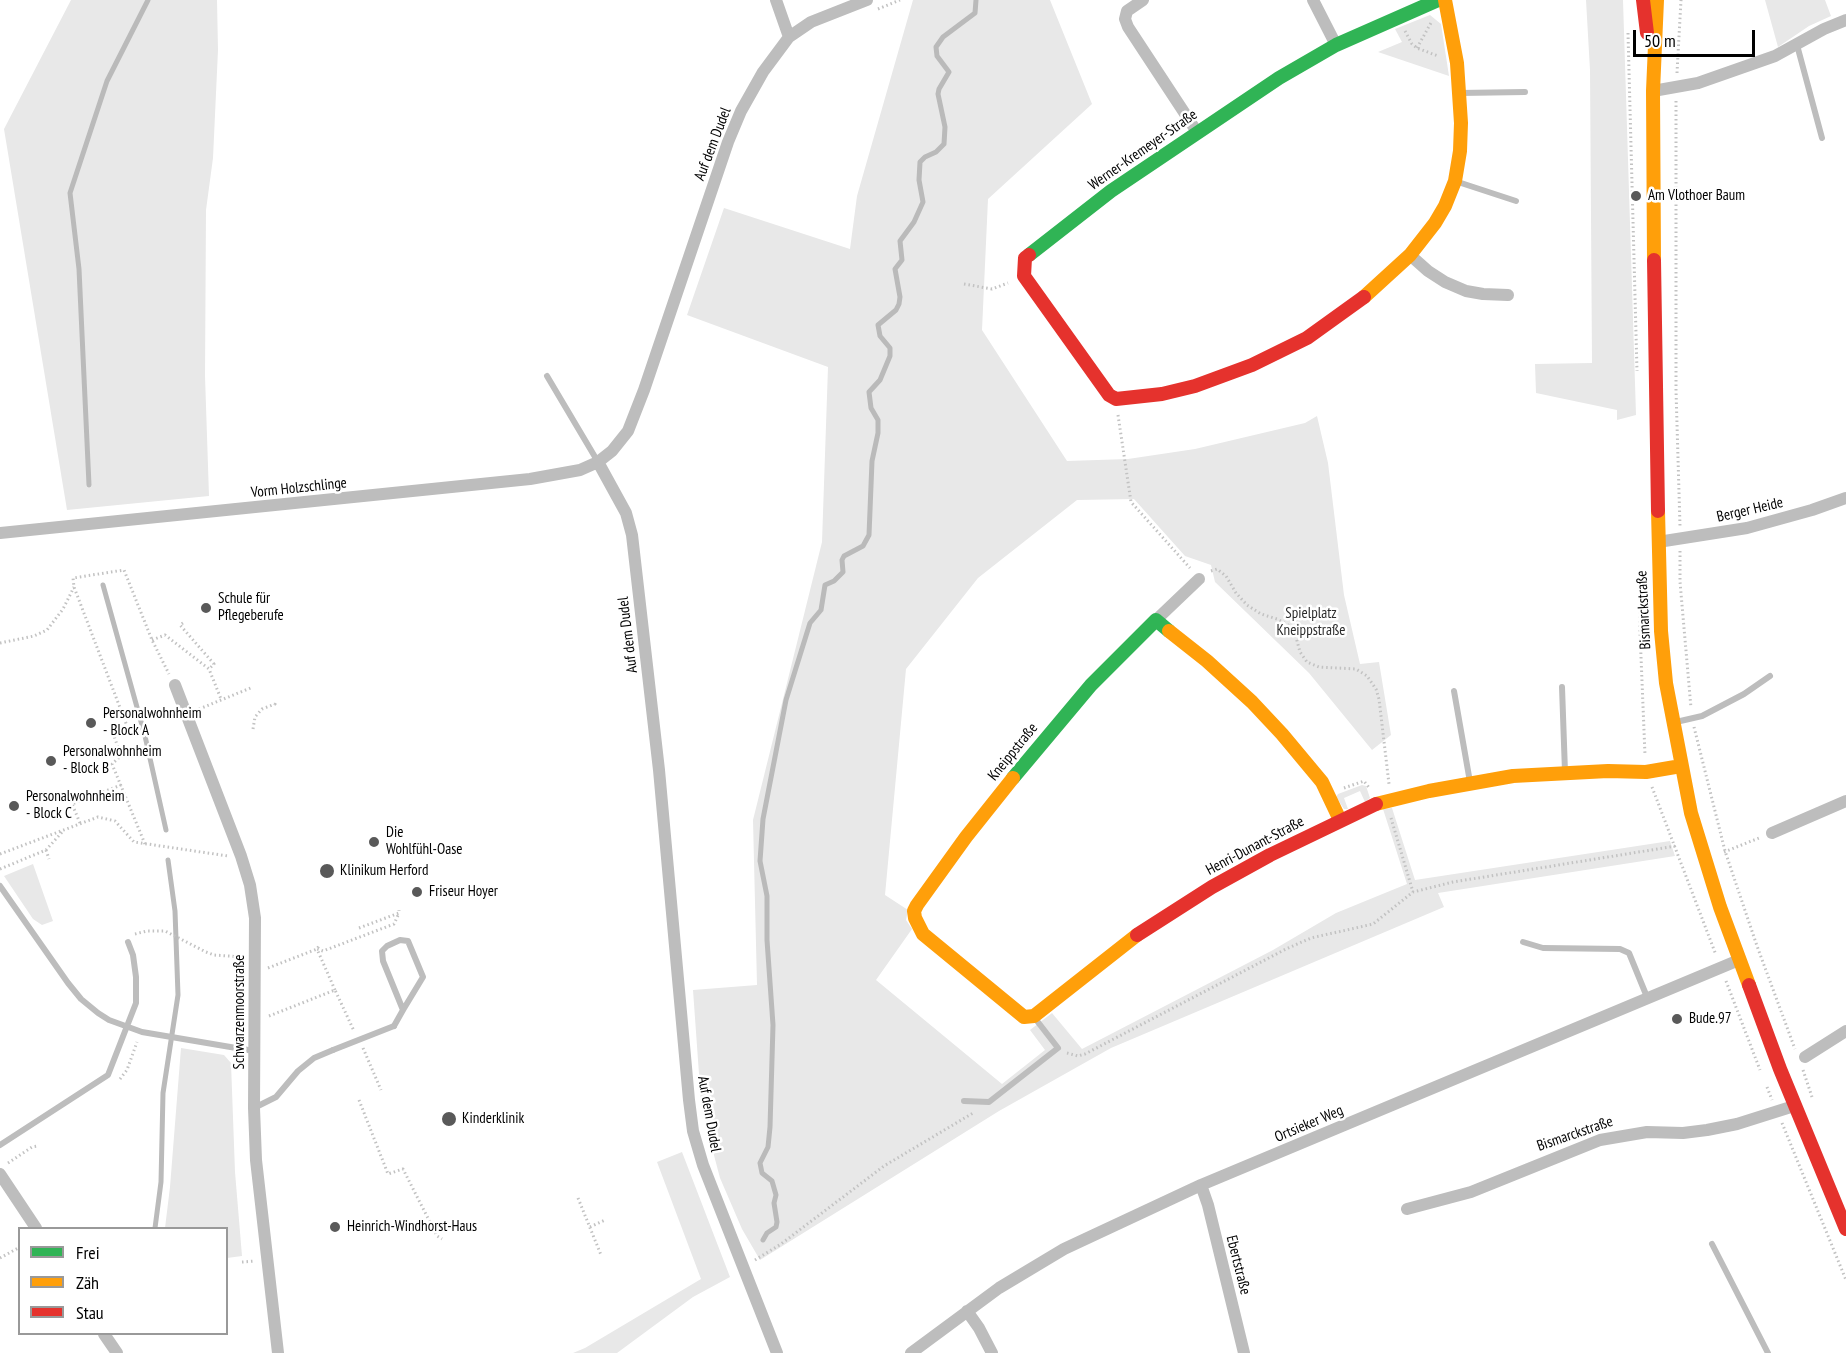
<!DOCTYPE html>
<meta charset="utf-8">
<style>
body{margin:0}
#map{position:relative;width:1846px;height:1353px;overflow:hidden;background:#fff;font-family:"PT Sans Narrow",sans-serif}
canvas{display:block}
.legend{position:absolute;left:18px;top:1227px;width:210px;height:108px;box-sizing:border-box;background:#fff;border:2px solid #999;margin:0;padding:8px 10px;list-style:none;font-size:18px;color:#000}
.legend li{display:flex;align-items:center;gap:12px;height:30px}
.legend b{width:30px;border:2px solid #999}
.scale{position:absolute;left:1633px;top:30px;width:122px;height:27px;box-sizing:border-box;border:3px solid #000;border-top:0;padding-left:8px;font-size:18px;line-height:21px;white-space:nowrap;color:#000;-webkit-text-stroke:4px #fff;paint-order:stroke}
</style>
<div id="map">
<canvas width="1846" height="1353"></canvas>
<ul class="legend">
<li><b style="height:8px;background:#30b455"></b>Frei</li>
<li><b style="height:8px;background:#ff9f0a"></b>Zäh</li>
<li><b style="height:8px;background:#e5322d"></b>Stau</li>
</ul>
<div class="scale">50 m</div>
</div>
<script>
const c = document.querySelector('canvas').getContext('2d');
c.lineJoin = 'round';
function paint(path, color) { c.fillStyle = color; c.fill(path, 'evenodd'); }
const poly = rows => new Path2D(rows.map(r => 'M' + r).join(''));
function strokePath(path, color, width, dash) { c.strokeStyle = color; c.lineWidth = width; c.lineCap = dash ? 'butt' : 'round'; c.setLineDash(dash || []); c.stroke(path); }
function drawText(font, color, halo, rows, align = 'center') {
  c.font = font + ' "PT Sans Narrow",sans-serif'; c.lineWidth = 5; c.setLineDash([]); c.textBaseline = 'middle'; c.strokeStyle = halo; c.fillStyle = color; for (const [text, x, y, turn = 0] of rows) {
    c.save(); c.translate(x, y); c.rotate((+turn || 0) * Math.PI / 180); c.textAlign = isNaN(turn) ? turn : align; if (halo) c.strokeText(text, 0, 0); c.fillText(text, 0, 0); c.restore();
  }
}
paint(poly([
 [71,0,217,0,218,50,213,158,206,210,205,376,209,496,67,510,4,129],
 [913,0,1050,0,1092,104,988,199,982,330,1067,461,1128,459,1195,449,1305,423,1317,416,1328,463,1344,595,1360,664,1379,662,1391,735,1372,750,1309,673,1215,582,1211,565,1185,556,1134,499,1077,500,978,578,906,669,885,895,908,910,906,920,912,929,876,980,1002,1084,1045,1050,1030,1030,1052,1013,1082,1049,1273,950,1336,913,1407,884,1383,809,1392,808,1415,880,1670,841,1675,856,1438,893,1444,907,1111,1048,999,1111,760,1260,742,1229,720,1178,711,1144,701,1102,693,990,757,985,753,820,822,542,828,367,687,315,724,208,850,249,857,196],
 [1586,0,1623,0,1636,415,1617,420,1617,410,1536,393,1535,364,1592,363,1590,70],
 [1765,0,1825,0,1831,16,1809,26,1778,47],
 [1430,15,1441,24,1449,76,1378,52,1402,42,1395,29],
 [1362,785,1366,786,1370,798,1365,802,1360,791,1344,798,1348,809,1344,809,1336,797,1338,794],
 [33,864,53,921,42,925,33,919,4,876],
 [181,1048,224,1055,231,1063,235,1172,242,1256,227,1258,226,1228,165,1228,170,1187],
 [682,1152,730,1277,693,1297,617,1353,573,1353,585,1348,701,1279,657,1162]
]), '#e8e8e8');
strokePath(poly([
 [89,485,79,269,70,193,107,81,148,0],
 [103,585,145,736,166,830],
 [155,1228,161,1182,163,1093,178,995,175,911,168,860],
 [763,1240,767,1233,776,1227,777,1222,774,1203,776,1195,772,1181,762,1173,760,1163,768,1147,770,1127,773,1025,767,940,767,896,760,861,763,819,786,700,810,623,821,610,825,585,834,581,843,572,842,560,844,556,863,546,869,535,872,461,878,433,878,420,871,408,869,392,880,380,890,356,890,348,880,336,878,325,896,310,899,304,900,297,895,269,902,260,900,241,914,222,923,202,919,180,920,162,925,157,936,152,944,144,945,127,938,94,939,89,949,72,937,56,936,47,943,37,975,13,976,0]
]), '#bababa', 5);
strokePath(poly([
 [878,9,900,0],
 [1405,31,1412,44,1417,48,1438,56],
 [1628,33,1637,371],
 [1417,48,1432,21],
 [1677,73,1681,0],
 [1676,101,1676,390,1680,526],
 [964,284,992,289,1008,283],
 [1118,415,1131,502,1190,568],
 [1680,551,1680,582,1691,708],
 [1211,571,1217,569,1226,576,1236,593,1247,605,1261,614,1277,619,1288,625,1296,637,1300,652,1307,662,1319,667,1356,669,1367,676,1376,689,1379,699,1389,784],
 [1641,576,1640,632,1645,755],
 [183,623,180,625,214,664,209,669],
 [152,640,165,635,209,669,221,699],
 [0,643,34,636,47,630,63,609,74,587],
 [199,709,253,687],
 [1694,727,1725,851,1757,946,1795,1049],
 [253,729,255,717,262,709,275,704,274,702],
 [1652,787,1716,955],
 [1344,788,1364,781,1370,789],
 [1391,818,1413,892],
 [80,823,72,804,121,785],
 [145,844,112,764,121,756,114,736,116,732,127,726,74,587,73,578,124,570,152,640,169,674],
 [46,850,49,859],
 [1724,852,1759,838],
 [0,854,98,817,115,821,134,842,228,856],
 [0,869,46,850,64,830],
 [359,928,399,913,399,910],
 [135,934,147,931,165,931,206,952,214,955,242,957],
 [268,968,317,949,320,944],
 [1726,981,1760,1070],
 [335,990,317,949,323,951,394,924,399,913],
 [269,1016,335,990,354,1031],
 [363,1048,381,1090],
 [1067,1053,1078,1056,1085,1054,1286,949,1311,938,1373,924,1413,892,1453,882,1676,846],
 [1803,1070,1812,1097],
 [120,1079,127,1070,137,1042],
 [1767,1087,1772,1100],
 [359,1100,388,1174,403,1169,437,1236,442,1239],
 [1782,1123,1846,1280],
 [8,1163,32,1147,38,1146],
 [578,1198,601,1255],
 [590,1227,605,1220],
 [0,1258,20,1247],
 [755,1260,781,1244,884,1166,973,1113],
 [242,1262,255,1261]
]), '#c2c2c2', 3, [1.5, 3]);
strokePath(poly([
 [1797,45,1822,138],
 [1460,93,1525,92],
 [1458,182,1516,201],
 [547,376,598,462],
 [1562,687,1565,772],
 [1454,691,1470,782],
 [1676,722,1702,716,1744,694,1770,676],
 [0,886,68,983,81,999,98,1013,109,1020,142,1032,254,1051],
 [1523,942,1543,948,1620,949,1629,953,1647,997],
 [394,1026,403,1010,423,977,408,941,400,940,387,946,382,951,383,961,403,1010],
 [964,1101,989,1102,1058,1048,1034,1017],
 [254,1108,276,1097,298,1071,314,1058,333,1050],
 [0,1145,108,1075,136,1003,136,977,133,955,128,942],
 [1712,1244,1768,1353]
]), '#bdbdbd', 6);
strokePath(poly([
 [776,0,789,37],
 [1143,0,1127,11,1125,19,1128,27,1197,132],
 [1313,0,1336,45],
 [1653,91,1698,83,1775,56,1824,29,1846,20],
 [1410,255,1428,271,1445,282,1466,291,1483,294,1508,295],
 [598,462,626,513,632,535,659,770,689,1100,693,1131,703,1165,777,1353],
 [0,533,530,479,580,470,598,462,612,451,628,431,644,390,728,142,741,111,763,72,789,37,811,22,867,0],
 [1658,542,1747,528,1812,510,1846,498],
 [1156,620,1199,579],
 [175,685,241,856,250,885,255,918,254,1108,256,1160,278,1353],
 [1772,833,1846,801],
 [1805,1057,1846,1031],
 [0,1174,36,1228],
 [1201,1185,1208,1205,1244,1353],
 [1407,1209,1471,1192,1600,1140,1647,1132,1683,1133,1707,1130,1737,1124,1794,1106],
 [967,1311,979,1328,992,1353],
 [104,1334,117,1353],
 [911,1353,999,1288,1064,1249,1201,1185,1739,960]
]), '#bdbdbd', 12);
strokePath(poly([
 [1029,255,1111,191,1279,78,1336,45,1438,0],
 [1013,778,1091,685,1156,620,1169,631]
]), '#30b455', 14);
strokePath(poly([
 [1654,260,1653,91,1657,0],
 [1364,297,1410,255,1435,223,1445,206,1455,181,1460,151,1461,123,1457,63,1445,0],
 [1658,511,1661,631,1666,683,1691,813,1720,907,1749,985],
 [1169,631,1207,661,1252,702,1282,734,1322,782,1340,820],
 [1013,778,966,837,917,905,914,911,915,918,923,934,1024,1017,1034,1016,1137,935],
 [1376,804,1429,791,1513,776,1608,771,1646,772,1681,766]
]), '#ff9f0a', 14);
strokePath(poly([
 [1643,0,1647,33],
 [1029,255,1025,258,1024,276,1109,395,1116,399,1162,394,1195,386,1252,365,1307,338,1364,297],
 [1654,260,1658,511],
 [1137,935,1212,887,1270,855,1376,804],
 [1749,985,1780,1069,1846,1229]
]), '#e5322d', 14);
strokePath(poly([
 [333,1050,394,1026]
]), '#bdbdbd', 6);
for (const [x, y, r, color] of [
 [1636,196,6,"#595959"],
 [206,608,6,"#595959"],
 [91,723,6,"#595959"],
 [51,761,6,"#595959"],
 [14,806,6,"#595959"],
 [374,842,6,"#595959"],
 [327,871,8,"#595959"],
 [417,892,6,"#595959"],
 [1677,1019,6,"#595959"],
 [449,1119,8,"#595959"],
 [335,1227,6,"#595959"]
]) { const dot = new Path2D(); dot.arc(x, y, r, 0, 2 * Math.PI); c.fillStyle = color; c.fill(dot); strokePath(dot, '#fff', 2); }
drawText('15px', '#000', '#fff', [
 ["Auf dem Dudel",713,144,-69],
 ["Werner-Kremeyer-Straße",1143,150,-35],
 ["Vorm Holzschlinge",299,488,-6],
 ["Berger Heide",1750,510,-13],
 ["Bismarckstraße",1644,610,-93],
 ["Auf dem Dudel",628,635,-97],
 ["Kneippstraße",1013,752,-51],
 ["Henri-Dunant-Straße",1255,846,-28],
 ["Schwarzenmoorstraße",240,1012,-90],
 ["Auf dem Dudel",709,1114,80],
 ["Ortsieker Weg",1309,1124,-23],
 ["Bismarckstraße",1575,1134,-19],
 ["Ebertstraße",1238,1265,76]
]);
drawText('15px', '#000', '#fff', [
 ["Am Vlothoer Baum",1648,196],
 ["Schule für",218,599],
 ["Pflegeberufe",218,616],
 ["Personalwohnheim",103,714],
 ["- Block A",103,731],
 ["Personalwohnheim",63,752],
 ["- Block B",63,769],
 ["Personalwohnheim",26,797],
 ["- Block C",26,814],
 ["Die",386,833],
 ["Wohlfühl-Oase",386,850],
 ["Klinikum Herford",340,871],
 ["Friseur Hoyer",429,892],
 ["Bude.97",1689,1019],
 ["Kinderklinik",462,1119],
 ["Heinrich-Windhorst-Haus",347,1227]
], 'left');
drawText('15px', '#2c2c2c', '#fff', [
 ["Spielplatz",1311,614],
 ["Kneippstraße",1311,631]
]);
</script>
